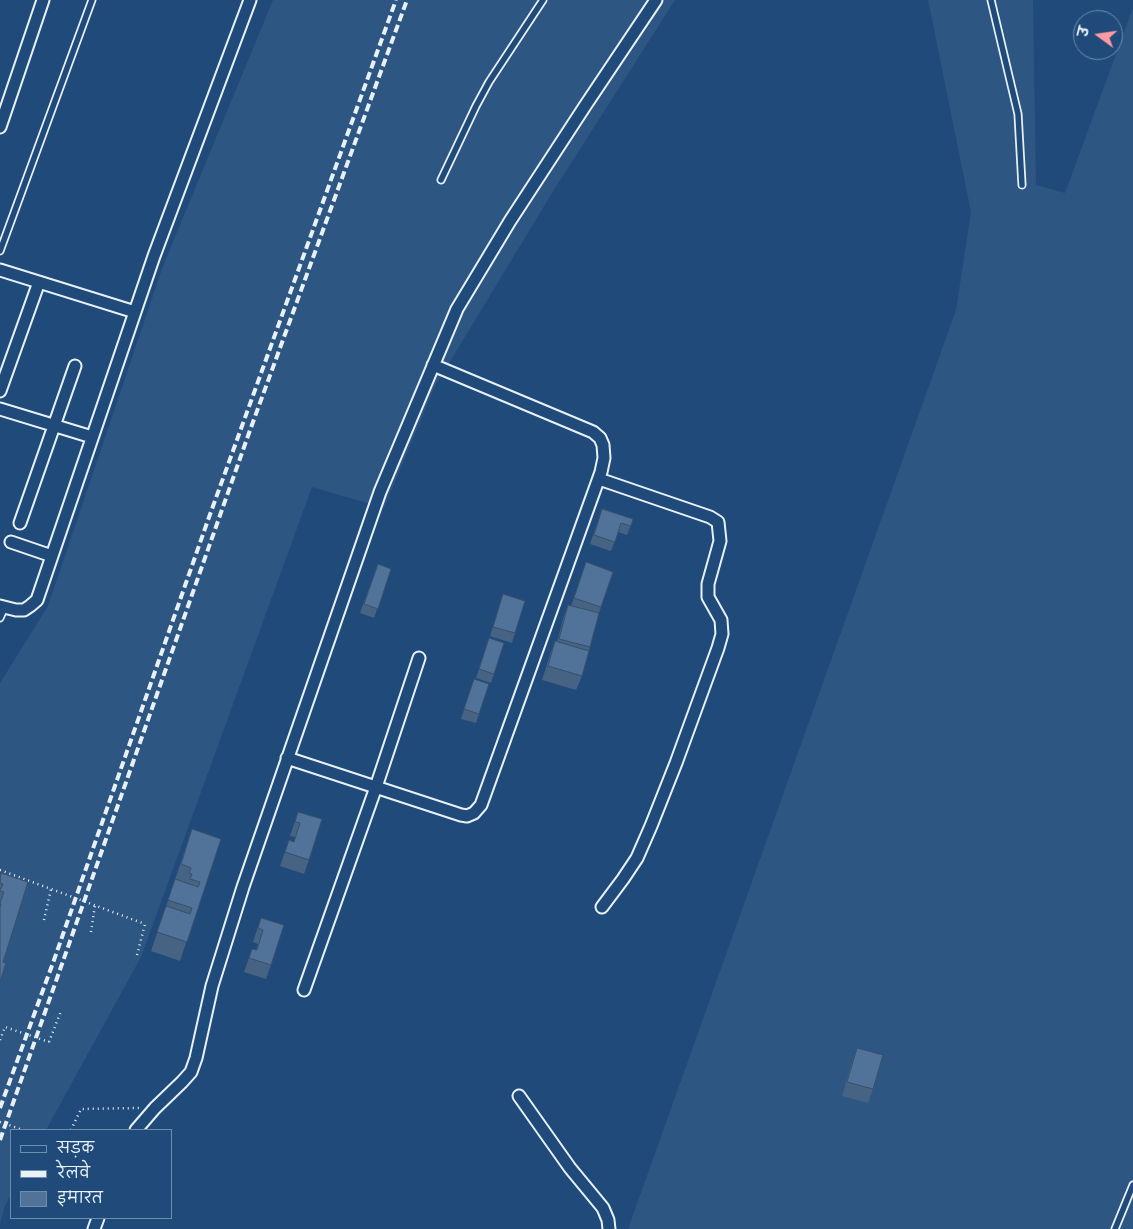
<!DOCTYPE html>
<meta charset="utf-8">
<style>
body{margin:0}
#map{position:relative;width:1133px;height:1229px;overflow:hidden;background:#1f4a7a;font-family:Sriracha,"Playpen Sans Deva",sans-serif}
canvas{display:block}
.legend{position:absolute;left:10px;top:1129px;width:162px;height:90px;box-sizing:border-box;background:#1f4a7a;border:1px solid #6f8dac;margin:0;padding:6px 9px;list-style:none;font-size:15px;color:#e8f1f8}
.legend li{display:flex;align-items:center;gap:10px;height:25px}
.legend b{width:25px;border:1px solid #6f8dac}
.north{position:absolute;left:1073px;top:10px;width:50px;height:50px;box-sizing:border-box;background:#1f4a7a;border:1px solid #6f8dac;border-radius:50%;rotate:284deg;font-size:14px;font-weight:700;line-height:20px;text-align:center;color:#e8f1f8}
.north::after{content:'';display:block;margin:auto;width:18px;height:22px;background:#ff9aa2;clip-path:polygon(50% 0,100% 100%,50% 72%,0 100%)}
</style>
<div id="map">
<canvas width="1133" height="1229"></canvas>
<ul class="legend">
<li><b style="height:6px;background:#1f4a7a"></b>सड़क</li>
<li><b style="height:6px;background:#e8f1f8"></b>रेलवे</li>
<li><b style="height:14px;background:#517399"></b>इमारत</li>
</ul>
<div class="north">उ</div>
</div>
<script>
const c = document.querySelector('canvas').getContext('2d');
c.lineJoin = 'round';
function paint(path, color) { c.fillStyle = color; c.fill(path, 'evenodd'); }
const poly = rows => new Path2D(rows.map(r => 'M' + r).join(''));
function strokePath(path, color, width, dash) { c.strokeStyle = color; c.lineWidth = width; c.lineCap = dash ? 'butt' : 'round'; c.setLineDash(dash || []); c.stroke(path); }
paint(poly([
 [273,0,675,0,552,193,434,388,384,508,312,487,141,957,46,1130,11,1130,11,1194,4,1208,0,1224,0,683,48,606,163,266],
 [928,0,1033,0,1036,185,1065,193,1133,8,1133,1228,1132,1229,628,1229,956,310,971,212]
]), '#2e5683');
const lane = poly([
 [991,0,1018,114,1022,185],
 [441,180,476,106,489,82,543,0],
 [0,251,92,0],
 [0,618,5,607],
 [1115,1229,1133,1185]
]);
const street = poly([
 [0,127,43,0],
 [0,270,135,312],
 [0,391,39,282],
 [0,409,92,437],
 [599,479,710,517,718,522,720,541,708,584,708,597,721,620,722,634,718,648,676,763,651,826,637,858,623,879,602,907],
 [20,523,75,366],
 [11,542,52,556],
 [0,606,16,610,24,610,30,606,37,600,154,256,250,0],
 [287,758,461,815,467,816,474,813,481,805,601,472,604,458,603,445,600,438,593,432,433,365],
 [304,990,376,787,419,658],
 [519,1096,570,1168,603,1208,608,1220,609,1229],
 [136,1130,155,1108,182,1082,191,1072,196,1058,212,986,243,887,380,492,457,309,510,221,585,106,656,0],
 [94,1229,98,1218]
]);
strokePath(lane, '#e8f1f8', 9);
strokePath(street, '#e8f1f8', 15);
strokePath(poly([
 [44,920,51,889],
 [91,932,95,905],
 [137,955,145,924],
 [49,1042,61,1011],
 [71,1130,81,1109,139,1108]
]), '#e8f1f8', 2.5, [1, 4]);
strokePath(lane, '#1f4a7a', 5.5);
strokePath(street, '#1f4a7a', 11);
strokePath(poly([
 [0,1108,54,960,208,520,396,0],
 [0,1140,249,433,407,0]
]), '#e8f1f8', 4, [8, 4]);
strokePath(poly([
 [0,870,145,924],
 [0,1040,5,1027,49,1042],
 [0,1122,23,1130]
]), '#e8f1f8', 2.5, [1, 4]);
paint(poly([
 [602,509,633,519,627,535,618,532,611,551,590,544],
 [586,562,613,572,599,613,590,647,582,676,576,690,542,680,550,655,555,641,557,642,563,619,568,605,571,606],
 [378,564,391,569,374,618,360,613],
 [503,594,515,633,512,643,490,636],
 [489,638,494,674,491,683,476,678],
 [474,679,479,714,476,723,461,719],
 [298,812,309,860,304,874,280,866,289,840,294,842,295,837,290,836],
 [192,829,221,839,180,961,151,951],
 [0,875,28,882,3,962,0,982],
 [261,918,271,965,266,979,244,972,252,949,256,950,258,944,253,942],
 [857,1048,873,1089,868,1103,842,1096,852,1062]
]), '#466384');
const building = poly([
 [602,509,633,519,631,526,621,523,615,542,594,535,602,509],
 [586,562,613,572,601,607,574,598,586,562],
 [378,564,391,569,378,609,364,604,378,564],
 [503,594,525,601,515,633,493,627,503,594],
 [568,605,599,613,590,647,559,639,568,605],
 [489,638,504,643,494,674,479,669,489,638],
 [555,641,589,651,582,676,548,666,555,641],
 [474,679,489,684,479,714,464,709,474,679],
 [298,812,322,819,309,860,285,852,289,840,294,842,300,823,295,822,298,812],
 [192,829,221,839,187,942,157,932,166,906,190,914,192,908,168,900,175,879,198,887,200,882,190,879,192,874,189,873,191,868,181,864,192,829],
 [1,873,28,882,3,962,6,963,0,982,0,907,1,904,0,903,4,892,0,891,3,884,0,883,1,873],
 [261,918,284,925,271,965,249,958,252,949,257,950,263,930,258,928,261,918],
 [857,1048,883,1055,873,1089,847,1082,857,1048]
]);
paint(building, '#517399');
strokePath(building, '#39506b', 1);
</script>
